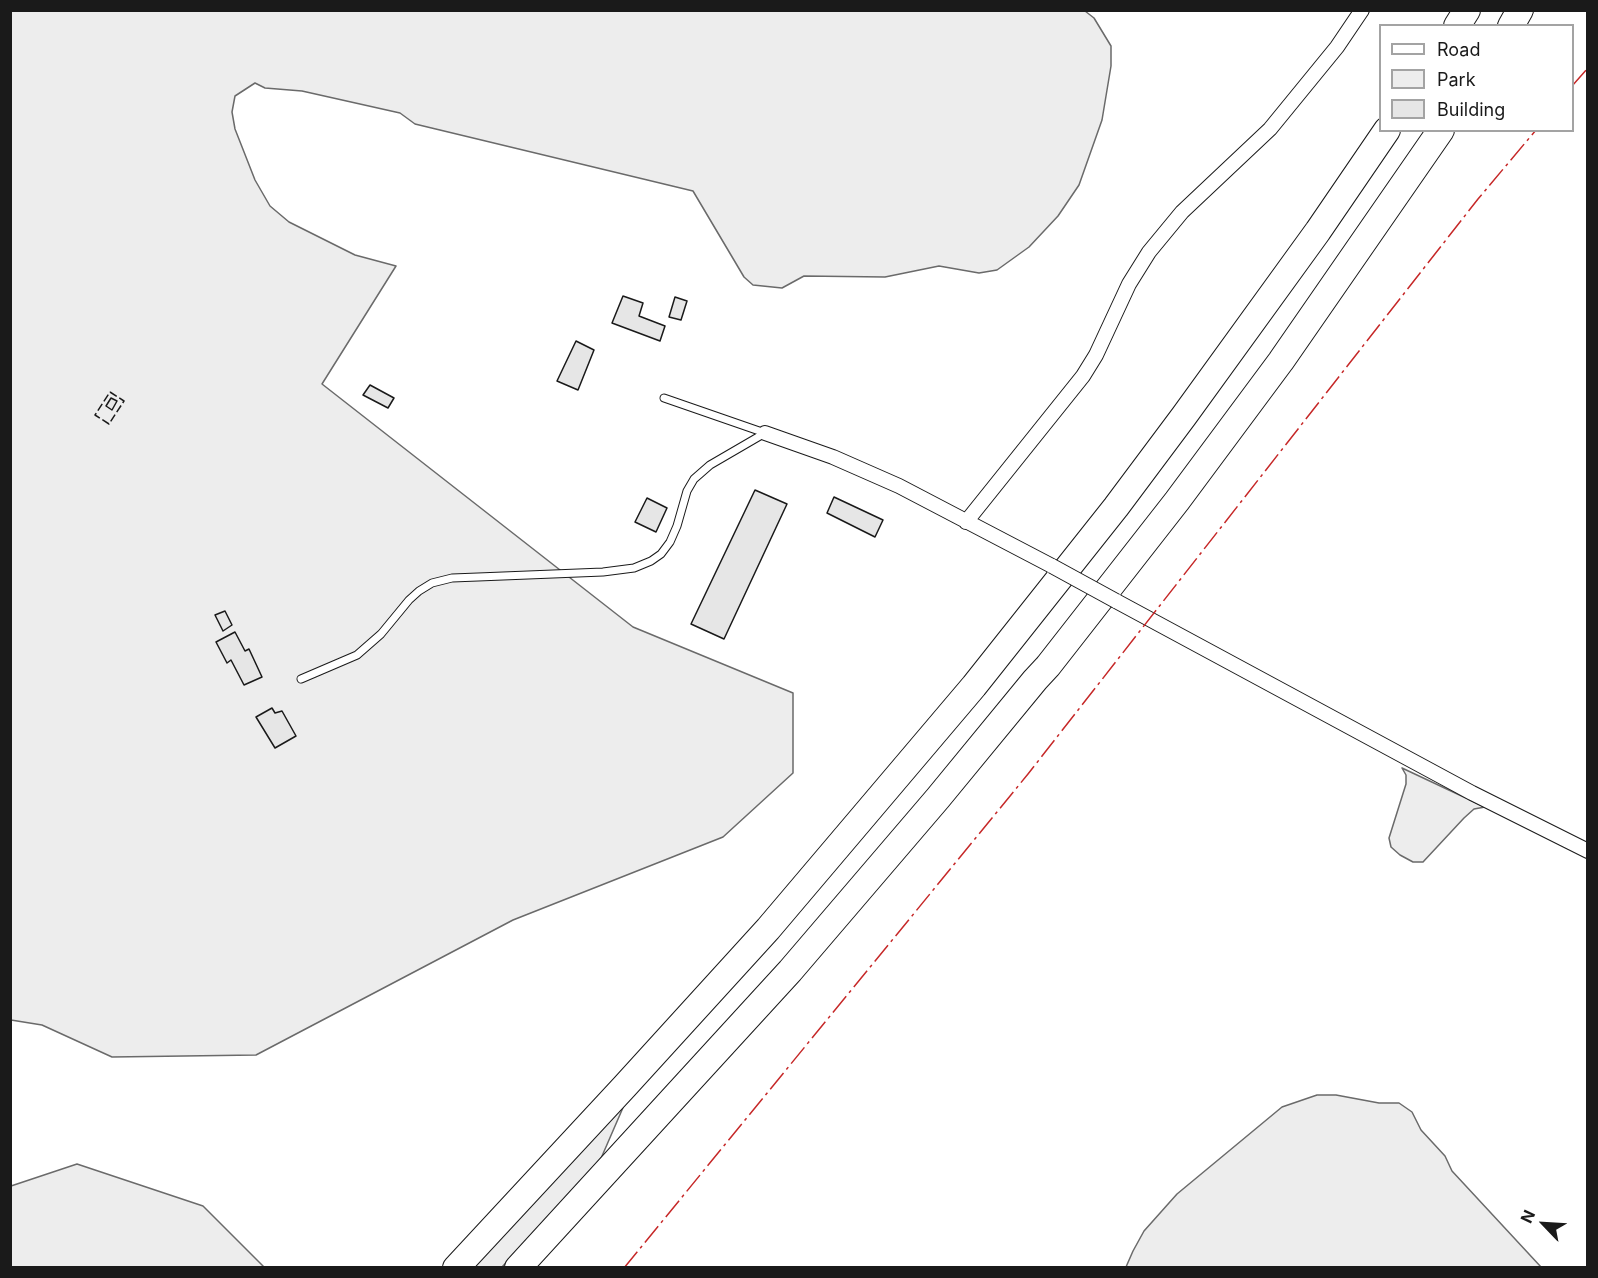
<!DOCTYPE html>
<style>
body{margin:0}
#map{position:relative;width:1598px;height:1278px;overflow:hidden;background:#fff;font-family:Inter,sans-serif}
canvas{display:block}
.frame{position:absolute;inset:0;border:12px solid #1a1a1a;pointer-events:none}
.legend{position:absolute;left:1379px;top:24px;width:195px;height:108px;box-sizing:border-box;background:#fff;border:2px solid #a3a3a3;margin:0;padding:8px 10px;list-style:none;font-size:18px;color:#1a1a1a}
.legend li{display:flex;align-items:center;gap:12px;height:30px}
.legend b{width:30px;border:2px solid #a3a3a3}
.north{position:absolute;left:1514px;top:1194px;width:60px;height:60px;-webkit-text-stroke:4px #fff;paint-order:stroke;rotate:295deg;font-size:16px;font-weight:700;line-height:24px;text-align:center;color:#1a1a1a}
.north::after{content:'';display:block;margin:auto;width:21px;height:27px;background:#1a1a1a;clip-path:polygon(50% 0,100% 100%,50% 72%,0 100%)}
</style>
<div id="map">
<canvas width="1598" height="1278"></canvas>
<div class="frame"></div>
<ul class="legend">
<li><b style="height:8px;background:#fff"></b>Road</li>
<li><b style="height:16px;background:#ededed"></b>Park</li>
<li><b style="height:16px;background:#e6e6e6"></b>Building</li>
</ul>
<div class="north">N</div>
</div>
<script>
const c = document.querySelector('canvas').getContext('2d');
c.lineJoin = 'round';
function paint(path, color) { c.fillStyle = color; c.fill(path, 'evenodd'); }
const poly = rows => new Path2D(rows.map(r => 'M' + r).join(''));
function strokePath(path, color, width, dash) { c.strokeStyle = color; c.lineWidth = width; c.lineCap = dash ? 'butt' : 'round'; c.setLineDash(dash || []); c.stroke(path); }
const green = poly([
 [10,11,1085,11,1094,18,1111,46,1111,66,1102,120,1079,185,1058,216,1029,247,997,270,979,273,939,266,885,277,804,276,782,288,753,285,744,277,693,191,415,124,400,113,302,91,265,88,255,83,235,96,232,112,235,129,255,180,270,206,289,222,355,255,396,266,322,384,633,627,793,693,793,773,723,837,513,920,256,1055,112,1057,42,1025,11,1020,10,11],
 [1402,768,1485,807,1474,809,1464,818,1423,862,1413,862,1400,855,1391,847,1389,838,1406,784,1406,775,1402,768],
 [1317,1095,1336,1095,1379,1103,1399,1103,1412,1112,1421,1130,1445,1156,1452,1171,1541,1267,1126,1267,1133,1251,1144,1231,1177,1194,1282,1107,1317,1095],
 [625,1103,599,1163,502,1267,472,1268,625,1103],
 [77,1164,203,1206,264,1267,11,1267,11,1186,77,1164]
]);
paint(green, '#ededed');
strokePath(green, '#6a6a6a', 1.5);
const building = poly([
 [623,296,643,303,639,316,665,326,660,341,612,323,623,296],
 [675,297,687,301,681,320,669,317,675,297],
 [576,341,594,350,578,390,557,381,576,341],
 [370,385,394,398,388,408,363,395,370,385],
 [111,398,117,401,112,410,106,406,111,398],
 [755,490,787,504,724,639,691,624,755,490],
 [834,497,883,520,875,537,827,513,834,497],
 [647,498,667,508,656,532,635,522,647,498],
 [225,611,232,625,223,631,215,615,225,611],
 [235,632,245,651,249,649,262,677,244,685,231,660,227,663,216,642,235,632],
 [272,708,275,713,282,711,296,736,275,748,256,717,272,708]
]);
paint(building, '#e6e6e6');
strokePath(building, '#1a1a1a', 1.5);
const lane = poly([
 [664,398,765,433],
 [301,679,357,655,381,634,409,600,419,591,432,583,452,578,478,577,603,572,634,568,651,561,661,554,670,542,677,526,687,491,694,479,710,465,765,433]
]);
const street = poly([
 [765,433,833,457,899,486,1052,566],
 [966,522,1083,376,1096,355,1129,284,1149,252,1182,212,1270,129,1337,47,1362,10],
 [1116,601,1472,793,1588,851]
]);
const highway = poly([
 [1457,26,1467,10],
 [1511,26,1520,10],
 [456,1268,625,1086,768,929,974,686,1116,507,1184,416,1318,231,1387,130],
 [518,1268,790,971,938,798,1035,680,1048,666,1177,501,1281,361,1441,130]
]);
strokePath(lane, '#1a1a1a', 9);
strokePath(street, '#1a1a1a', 16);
strokePath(highway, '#1a1a1a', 28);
strokePath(lane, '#fff', 7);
strokePath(street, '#fff', 14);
strokePath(highway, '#fff', 26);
const streetBridge = poly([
 [1052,566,1116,601]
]);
strokePath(streetBridge, '#1a1a1a', 16, []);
strokePath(streetBridge, '#fff', 14);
strokePath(poly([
 [110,392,124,401,109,424,95,415,110,392]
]), '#1a1a1a', 1.5, [8, 3]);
strokePath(poly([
 [1572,86,1588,68],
 [624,1268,1028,774,1478,199,1536,130]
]), '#c62828', 1.5, [21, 4.5, 3, 4.5]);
</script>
